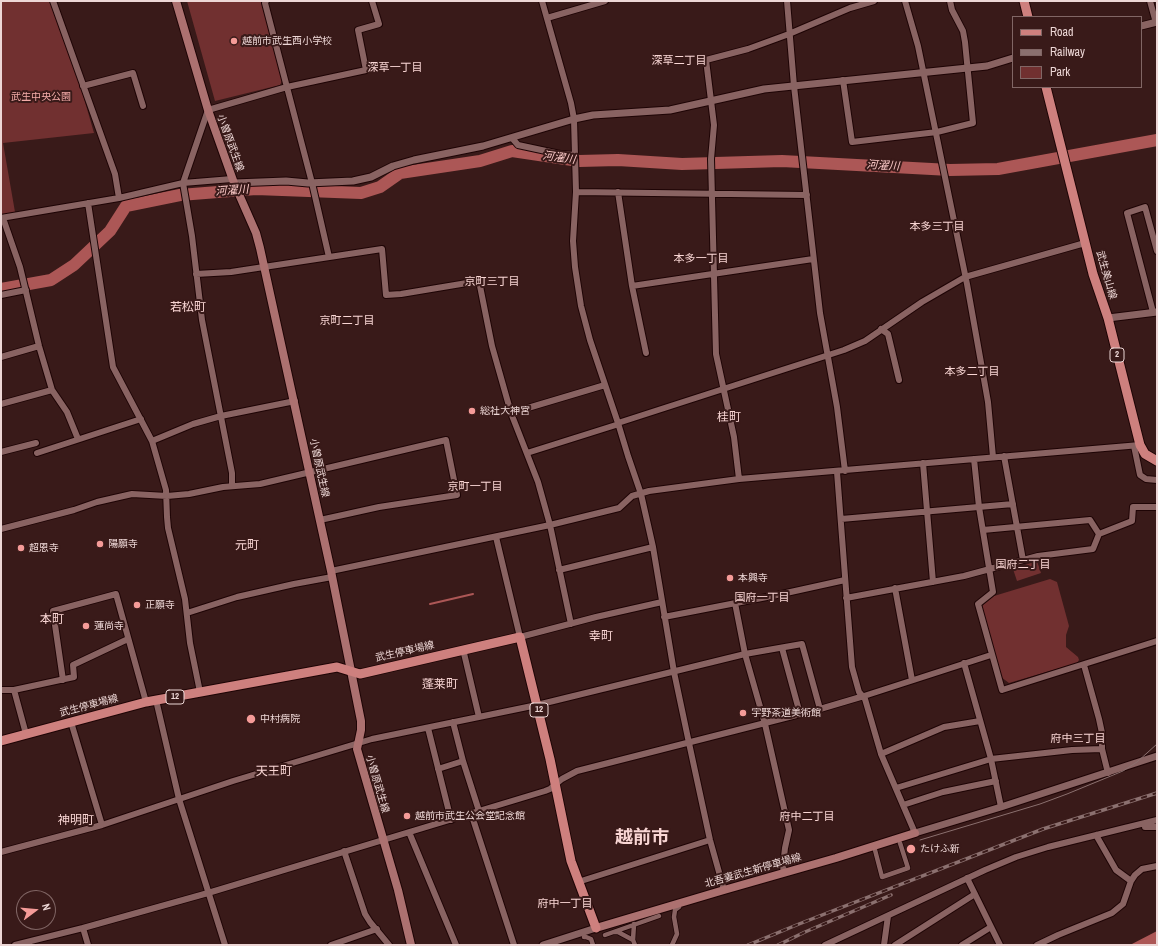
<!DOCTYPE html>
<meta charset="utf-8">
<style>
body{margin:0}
#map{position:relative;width:1158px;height:946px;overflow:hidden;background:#391a19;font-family:"Archivo Narrow",sans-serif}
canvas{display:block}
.frame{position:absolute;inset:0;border:2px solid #edd7d6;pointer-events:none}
.legend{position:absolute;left:1012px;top:16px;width:130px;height:72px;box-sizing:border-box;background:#391a19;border:1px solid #816665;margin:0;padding:5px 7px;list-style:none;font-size:12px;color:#edd7d6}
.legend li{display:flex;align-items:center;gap:8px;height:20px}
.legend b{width:20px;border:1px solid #816665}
.north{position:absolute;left:16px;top:890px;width:40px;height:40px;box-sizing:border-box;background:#391a19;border:1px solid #816665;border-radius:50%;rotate:74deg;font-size:11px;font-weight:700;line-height:16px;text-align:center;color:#edd7d6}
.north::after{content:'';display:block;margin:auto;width:14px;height:18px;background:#f59b98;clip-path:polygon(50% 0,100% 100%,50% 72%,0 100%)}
</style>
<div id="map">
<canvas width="1158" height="946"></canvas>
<div class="frame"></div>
<ul class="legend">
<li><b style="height:5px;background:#ce807e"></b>Road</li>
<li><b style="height:5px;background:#8b706f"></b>Railway</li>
<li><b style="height:11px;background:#713030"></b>Park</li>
</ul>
<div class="north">N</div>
</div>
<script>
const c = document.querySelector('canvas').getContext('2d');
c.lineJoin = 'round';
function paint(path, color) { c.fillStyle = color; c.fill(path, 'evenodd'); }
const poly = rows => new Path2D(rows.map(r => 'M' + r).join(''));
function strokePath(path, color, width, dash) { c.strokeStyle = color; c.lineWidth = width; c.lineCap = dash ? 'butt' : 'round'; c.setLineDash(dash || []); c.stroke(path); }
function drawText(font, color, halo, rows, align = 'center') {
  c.font = font + ' "Archivo Narrow","Noto Sans JP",sans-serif'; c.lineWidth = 4; c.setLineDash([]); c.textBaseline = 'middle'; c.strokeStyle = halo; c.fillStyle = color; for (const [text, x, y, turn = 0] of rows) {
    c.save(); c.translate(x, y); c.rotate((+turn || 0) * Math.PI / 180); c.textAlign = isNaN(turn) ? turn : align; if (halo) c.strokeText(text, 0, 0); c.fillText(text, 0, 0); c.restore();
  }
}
paint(poly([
 [1,1,50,1,81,88,94,133,3,143,15,212,1,215],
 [187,1,261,1,282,79,282,81,280,85,215,101],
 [1037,561,1041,573,1017,581,1013,569],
 [1050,579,1057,582,1069,626,1066,635,1066,647,1078,657,1079,660,1077,663,1009,683,1001,677,982,606,994,596]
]), '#713030');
paint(poly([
 [1157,931,1157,945,1130,945]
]), '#ac5756');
strokePath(poly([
 [430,604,473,594]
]), '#ac5756', 2);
strokePath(poly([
 [1,289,51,280,74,265,110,231,126,206,180,195,256,189,361,193,380,187,400,173,480,161,512,151,579,161,618,160,682,164,782,161,950,170,998,169,1157,140]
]), '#ac5756', 12);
const pedestrian = poly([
 [875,850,882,877,908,868,900,843],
 [634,924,633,940,635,945],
 [615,932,618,932,633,940],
 [605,935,659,916],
 [584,937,586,937,591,939,593,945],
 [672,945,677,934,674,917,675,910,679,907]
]);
const minor = poly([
 [53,1,115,174,119,198],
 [266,1,265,3,312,183,329,257],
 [542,1,571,103,574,119,576,192,573,241,575,267,581,306,590,340,618,423,628,456,641,494,653,547,674,672,689,743,710,840,724,890],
 [787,1,794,86,820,313,837,407,845,471],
 [905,1,918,46,967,284,988,402,993,457],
 [1150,1,1156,23],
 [547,18,605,1],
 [843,80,852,142,937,132,973,123,965,42,963,31,952,10,950,1],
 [83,86,133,73,143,106],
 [512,138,518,145,560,154,575,155],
 [576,192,807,195],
 [618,192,632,286,646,353],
 [88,203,113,367,152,441,166,490,167,517,168,528,185,599,190,643,200,692],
 [1,218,119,198,183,183,232,179],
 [3,218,20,267,39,346,52,390,67,412,78,439],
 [196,274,231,272,382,249,386,295,401,294,479,281,492,346,511,413,538,482,550,525,571,624],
 [632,286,813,259],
 [1,295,26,290],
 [1153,312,1127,213,1145,207,1157,251],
 [881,329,888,334,899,380],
 [1,357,39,346],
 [1,404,52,390],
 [511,413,605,385],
 [618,423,844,350,865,341,922,302,965,277,1085,243],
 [152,441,193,424,221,416,295,401],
 [1134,446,1140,475,1146,479,1157,480],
 [1,452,36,443],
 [37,453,141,419],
 [527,453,619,424],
 [1004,456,1023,560],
 [974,459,979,507,993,592,978,604,1002,690,1157,641],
 [923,463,933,582],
 [837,472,852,667,859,692,865,699,881,754,915,833],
 [739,479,734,437,716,354,711,159,714,125,706,60,748,49,789,34,850,8,874,1],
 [232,486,232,473,202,320,192,236,183,183,208,110,287,87,366,70,358,30,379,24,372,1],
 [841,519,1013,504],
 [1,529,74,510,97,502,132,494,167,496,189,494,223,487,260,484,446,440,457,495,379,507,320,520],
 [983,530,1090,520,1099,534],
 [496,537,520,637,596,617,662,602],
 [559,570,653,547],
 [331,571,550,525,619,508,632,496,649,491,739,479,1140,445],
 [895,588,912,680],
 [846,598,964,576,1038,556,1093,549,1099,534,1132,521,1133,507,1157,507],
 [735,603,745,654,765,724,789,830,785,848,783,866,784,873],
 [187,613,237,597,294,584,332,577],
 [664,617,777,595,845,580],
 [782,648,800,714],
 [463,649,479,717],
 [964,663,991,759,1001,807],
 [1084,665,1099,719,1102,733,1102,749,1108,773],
 [63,680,53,611,116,594,146,702],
 [1,690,14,690,74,677,73,665,128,639],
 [14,690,26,734],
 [156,700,179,799,225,945],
 [71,722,102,825],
 [453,722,463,761,479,811],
 [428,728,451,820],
 [881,754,944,727,980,721],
 [438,769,463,761],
 [896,788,991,759,1072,750,1102,749],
 [903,805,943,792,996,781],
 [471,813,514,945],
 [1145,825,1145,827,1157,827],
 [409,832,456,945],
 [1096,835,1116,870,1131,881],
 [344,851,365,914,370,922,389,945],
 [1,852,102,825,233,781,372,739,537,705,745,654,802,644,820,709],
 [967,878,1000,945],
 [578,882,710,840],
 [83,928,88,945],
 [15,945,83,928,208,893,545,791,550,789,562,779,577,771,820,709,864,696,991,655],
 [331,945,377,929],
 [825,945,985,870,1016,857,1048,847,1157,820],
 [884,945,888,916],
 [895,945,975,894],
 [962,945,991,927],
 [1037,945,1058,935,1112,913,1123,904,1131,881,1135,875,1142,869,1157,866]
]);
const tertiary = poly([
 [1141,26,1157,22],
 [234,183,286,181,308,183,353,181,371,177,393,166,414,160,483,146,574,119,593,115,670,110,764,89,987,66,1013,58],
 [1108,318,1157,312],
 [915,833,1001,807,1157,756],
 [543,945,596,928]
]);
const secondary = poly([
 [176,1,208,110,234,183,256,233,260,248,331,571,361,721,361,730,357,749,398,890,411,945],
 [596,928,724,890,836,858,915,833]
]);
const primary = poly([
 [1024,1,1028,17],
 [1046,87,1093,274,1108,318,1140,445,1145,454,1157,461],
 [1,741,146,702,337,667,360,674,520,637,550,759,571,861,596,928]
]);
strokePath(pedestrian, '#1e0405', 6);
strokePath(minor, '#1e0405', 8);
strokePath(tertiary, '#1e0405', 9);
strokePath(secondary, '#1e0405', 10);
strokePath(primary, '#1e0405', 11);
strokePath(pedestrian, '#896362', 4.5);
strokePath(minor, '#896362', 6);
strokePath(tertiary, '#896362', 7);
strokePath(secondary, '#ac7170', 8);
strokePath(primary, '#ce807e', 9);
strokePath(poly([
 [920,840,1040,804,1067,794,1123,771,1137,762,1157,744]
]), '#8b706f', 1);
const rail = poly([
 [748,945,799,924,1043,829,1157,793],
 [778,945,805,932,891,895]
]);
strokePath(rail, '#8b706f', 3.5);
strokePath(rail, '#391a19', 2, [6]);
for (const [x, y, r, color] of [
 [234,41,4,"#f59b98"],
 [472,411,4,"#f59b98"],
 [100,544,4,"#f59b98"],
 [21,548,4,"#f59b98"],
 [730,578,4,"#f59b98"],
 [137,605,4,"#f59b98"],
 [86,626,4,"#f59b98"],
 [743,713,4,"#f59b98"],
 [251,719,5,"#f59b98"],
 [407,816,4,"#f59b98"],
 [911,849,5,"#f59b98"]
]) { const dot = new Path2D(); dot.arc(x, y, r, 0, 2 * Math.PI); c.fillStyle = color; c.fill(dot); strokePath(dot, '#391a19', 1.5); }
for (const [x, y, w] of [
 [1117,355,14],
 [175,697,18],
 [539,710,18]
]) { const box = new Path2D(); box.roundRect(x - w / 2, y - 7, w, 14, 3); c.fillStyle = '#391a19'; c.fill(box); strokePath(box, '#edd7d6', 1); }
drawText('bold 9px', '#edd7d6', null, [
 ["2",1117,355],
 ["12",175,697],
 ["12",539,710]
]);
drawText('10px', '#edd7d6', '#391a19', [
 ["越前市武生西小学校",242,41],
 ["総社大神宮",480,411],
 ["陽願寺",108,544],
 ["超恩寺",29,548],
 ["本興寺",738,578],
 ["正願寺",145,605],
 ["蓮尚寺",94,626],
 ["宇野茶道美術館",751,713],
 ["中村病院",260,719],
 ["越前市武生公会堂記念館",415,816],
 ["たけふ新",920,849]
], 'left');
drawText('10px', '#f5adaa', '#391a19', [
 ["武生中央公園",41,97]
]);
drawText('10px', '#edd7d6', '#391a19', [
 ["小曽原武生線",230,143,70],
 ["武生美山線",1106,275,74],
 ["小曽原武生線",319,468,78],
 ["武生停車場線",405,652,-13],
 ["武生停車場線",89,706,-15],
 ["小曽原武生線",377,784,74],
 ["北吾妻武生新停車場線",753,871,-16]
]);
drawText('11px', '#f9d6d4', '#391a19', [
 ["深草二丁目",679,61],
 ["深草一丁目",395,68],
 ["本多三丁目",937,227],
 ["本多一丁目",701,259],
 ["京町三丁目",492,282],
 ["京町二丁目",347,321],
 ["本多二丁目",972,372],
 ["京町一丁目",475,487],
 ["国府二丁目",1023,565],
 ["国府一丁目",762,598],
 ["府中三丁目",1078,739],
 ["府中二丁目",807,817],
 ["府中一丁目",565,904]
]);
drawText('italic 11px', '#fccac8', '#391a19', [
 ["河濯川",559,158,8],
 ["河濯川",883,166,3],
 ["河濯川",232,191,-4]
]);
drawText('12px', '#f9d6d4', '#391a19', [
 ["若松町",188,308],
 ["桂町",729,418],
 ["元町",247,546],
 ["本町",52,620],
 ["幸町",601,637],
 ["蓬莱町",440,685],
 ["天王町",274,772],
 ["神明町",76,821]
]);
drawText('bold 18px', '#f9d6d4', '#391a19', [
 ["越前市",642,838]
]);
</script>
